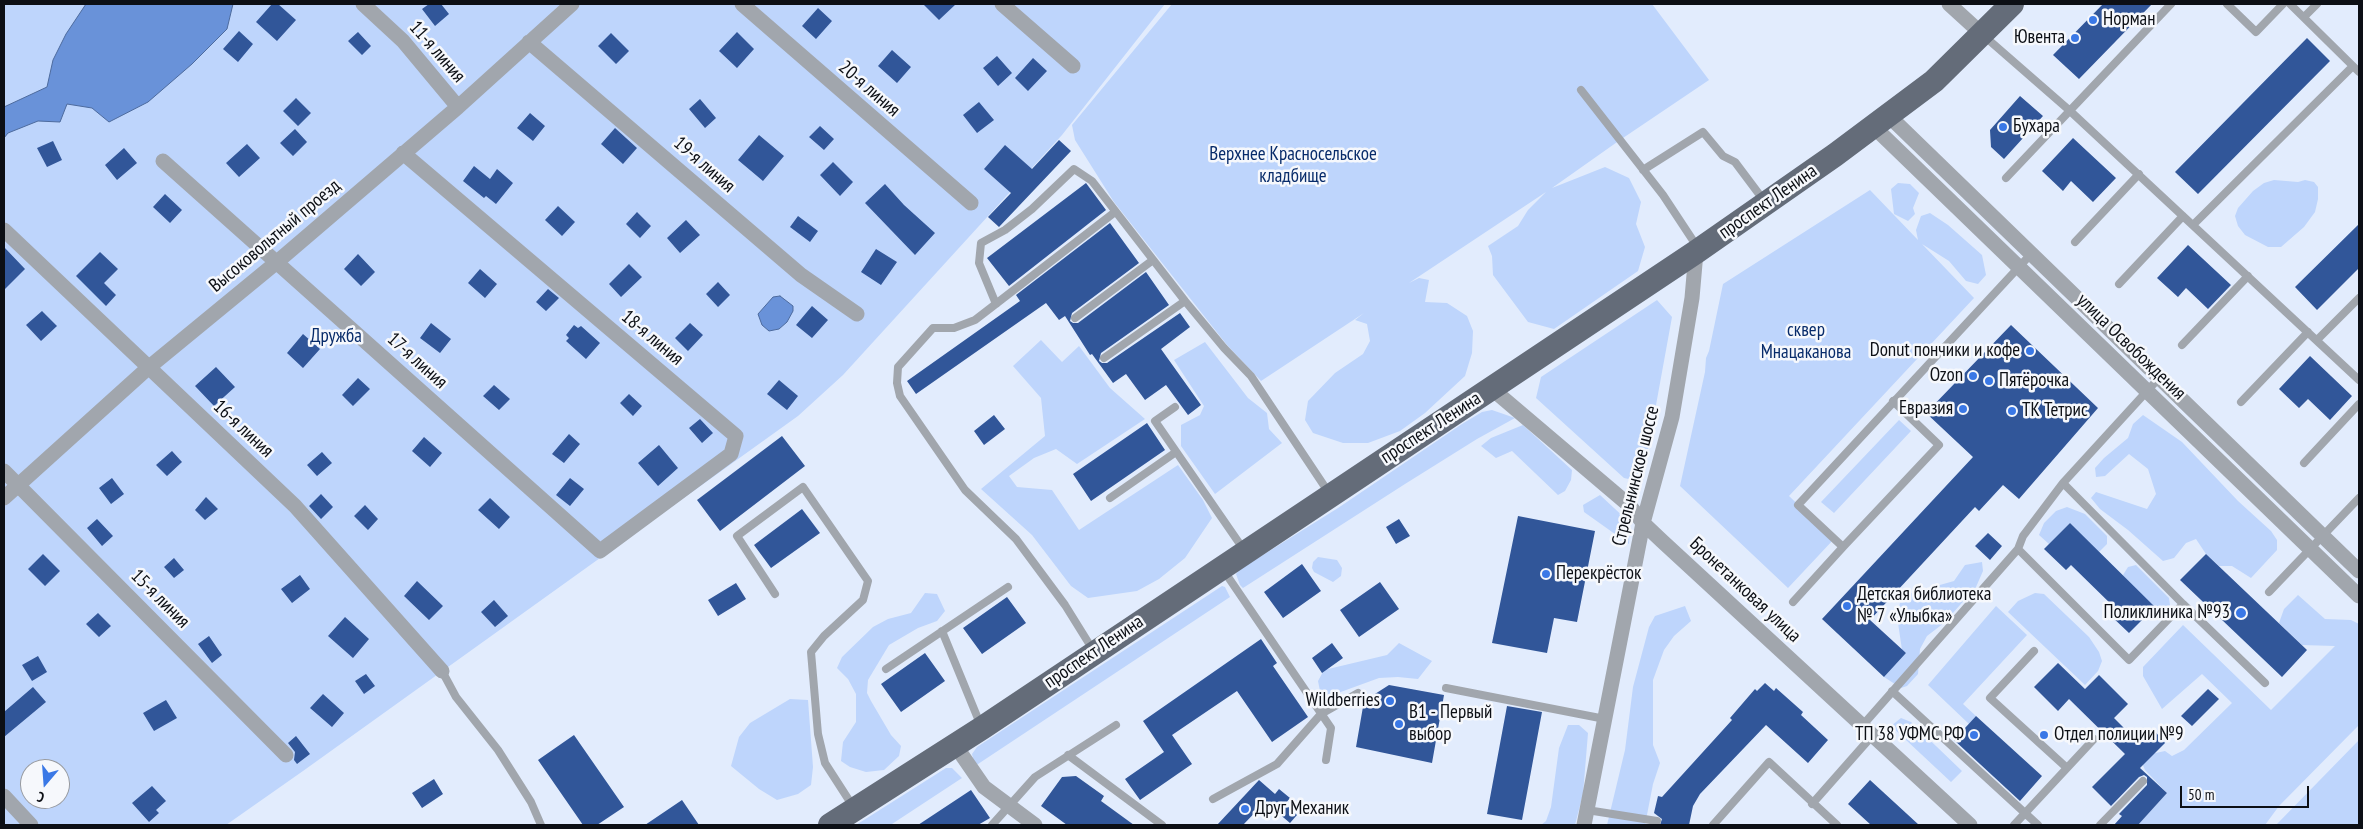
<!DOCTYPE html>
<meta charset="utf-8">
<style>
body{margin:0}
#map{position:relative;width:2363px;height:829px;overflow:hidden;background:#e2ecfd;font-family:"PT Sans Narrow",sans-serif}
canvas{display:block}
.frame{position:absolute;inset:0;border:5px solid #0c0f15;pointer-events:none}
.north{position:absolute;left:20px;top:759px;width:50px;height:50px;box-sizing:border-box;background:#f6f8fc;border:1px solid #989ba0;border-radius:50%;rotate:198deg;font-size:14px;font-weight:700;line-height:20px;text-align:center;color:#0c0f15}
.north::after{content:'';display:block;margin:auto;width:18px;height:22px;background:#3a78e6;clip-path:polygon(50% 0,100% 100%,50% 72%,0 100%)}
.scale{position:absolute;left:2180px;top:786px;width:129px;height:22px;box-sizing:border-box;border:2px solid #0c0f15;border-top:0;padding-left:6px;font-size:15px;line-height:18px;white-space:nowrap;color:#0c0f15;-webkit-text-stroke:4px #f6f8fc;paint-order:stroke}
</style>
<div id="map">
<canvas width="2363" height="829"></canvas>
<div class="frame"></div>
<div class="north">С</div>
<div class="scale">50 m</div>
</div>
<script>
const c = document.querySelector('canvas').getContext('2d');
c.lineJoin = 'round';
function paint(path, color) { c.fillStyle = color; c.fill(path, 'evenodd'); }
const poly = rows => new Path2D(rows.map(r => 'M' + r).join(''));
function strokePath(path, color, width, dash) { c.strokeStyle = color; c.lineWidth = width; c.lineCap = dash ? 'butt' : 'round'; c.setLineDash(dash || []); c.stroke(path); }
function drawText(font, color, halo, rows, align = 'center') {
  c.font = font + ' "PT Sans Narrow",sans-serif'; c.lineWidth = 5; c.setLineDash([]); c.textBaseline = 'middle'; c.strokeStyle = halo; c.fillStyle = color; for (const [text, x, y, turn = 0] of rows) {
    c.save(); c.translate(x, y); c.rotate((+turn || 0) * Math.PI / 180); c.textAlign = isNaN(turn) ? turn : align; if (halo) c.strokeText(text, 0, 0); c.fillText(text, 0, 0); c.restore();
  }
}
paint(poly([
 [4,4,1165,4,1062,135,843,375,798,416,303,771,226,825,4,825],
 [30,769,60,769,60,799,30,799],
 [1172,4,1652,4,1709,80,1620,140,1552,188,1605,167,1629,178,1641,202,1636,224,1645,247,1638,271,1554,329,1528,322,1493,275,1492,256,1488,246,1518,226,1528,210,1546,192,1409,283,1419,278,1429,280,1425,302,1447,303,1467,316,1473,331,1472,353,1465,376,1425,413,1400,431,1368,443,1343,443,1313,433,1305,420,1308,401,1335,373,1363,354,1370,341,1367,324,1355,320,1364,313,1261,381,1227,345,1114,202,1075,140,1072,125],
 [2274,180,2298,182,2305,180,2314,182,2318,187,2318,199,2315,212,2304,227,2281,247,2268,247,2245,235,2238,226,2235,216,2238,208,2253,191,2264,183],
 [1898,183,1910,184,1919,193,1913,208,1915,214,1908,221,1894,214,1891,189],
 [1870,190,1918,240,1916,230,1921,216,1930,213,1948,225,1982,255,1986,275,1978,284,1966,281,1949,261,1922,244,1974,298,1789,496,1834,539,1788,588,1680,486,1705,372,1706,358,1709,351,1723,284],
 [1657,300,1672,317,1642,482,1624,478,1536,398,1541,377],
 [1041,340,1062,362,1079,346,1110,388,1145,419,1077,464,1056,449,1034,458,1009,476,1017,487,1052,490,1079,530,1178,465,1203,500,1212,518,1185,558,1159,579,1137,591,1088,598,1071,586,1032,535,981,489,1045,436,1041,398,1013,366],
 [1205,342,1248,398,1267,413,1269,429,1282,443,1215,494,1181,446,1181,425,1200,415,1204,406,1174,360],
 [1492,410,1515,418,1477,439,1405,484,1243,588,1240,585,1236,574,1239,570,1338,508,1462,424,1482,412],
 [2143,415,2182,442,2238,501,2271,531,2277,540,2277,550,2251,578,2232,566,2219,566,2206,554,2196,539,2186,543,2174,558,2163,561,2128,530,2100,509,2091,498,2096,492,2147,509,2156,494,2148,469,2129,454,2105,476,2096,477,2095,468,2104,458,2128,438,2133,424],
 [1899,420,1911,431,1834,513,1821,502],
 [1523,425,1572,470,1571,480,1565,491,1558,495,1512,451,1496,458,1481,446,1491,438],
 [1600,495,1628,521,1630,527,1629,544,1584,512,1583,505],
 [2067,507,2085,514,2107,536,2107,544,2099,552,2070,523,2049,544,2039,535,2044,523,2056,511],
 [1318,557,1337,560,1342,568,1341,576,1333,582,1314,572,1312,568,1313,562],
 [1982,562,1983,571,1976,587,1944,623,1927,636,1920,649,1918,674,1907,686,1901,688,1884,677,1906,653,1902,650,1897,616,1900,603,1908,594,1954,581,1965,565],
 [2136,565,2169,598,2170,605,2161,616,2149,613,2123,575,2128,567],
 [1222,586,1225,587,1230,597,975,766,972,754,977,747],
 [925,593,937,594,945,611,937,621,918,628,889,645,868,680,867,693,871,701,891,735,901,746,899,756,884,770,866,772,850,767,841,761,843,742,856,722,856,694,848,679,837,668,842,657,873,627,888,619,911,613],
 [2035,593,2044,594,2089,637,2099,652,2102,661,2098,671,2085,685,2008,612,2018,601],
 [2298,595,2325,619,2351,620,2359,624,2359,725,2279,806,2265,825,2138,825,2167,793,2145,770,2142,763,2151,754,2165,751,2172,756,2184,750,2232,703,2202,674,2162,709,2143,676,2143,667,2183,625,2271,710,2335,646,2302,645,2279,623,2284,609],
 [1685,606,1691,621,1674,636,1664,650,1653,680,1653,745,1660,763,1653,784,1645,825,1607,825,1625,750,1633,687,1649,627,1655,616],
 [1996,606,2027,635,1963,704,1976,716,1969,724,1928,685],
 [1399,643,1432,661,1418,679,1398,677,1379,678,1327,697,1320,691,1318,681,1324,670,1387,655],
 [790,699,808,700,813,767,811,785,798,794,777,800,759,789,731,766,739,737,750,723],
 [1901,718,1911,722,1962,771,1951,782,1891,726],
 [1568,725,1579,725,1588,733,1583,794,1575,825,1541,825,1546,821,1551,807,1559,748],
 [2359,740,2359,825,2276,825],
 [946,768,952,768,962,778,892,824,856,825]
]), '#bed5fc');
const water = poly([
 [86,4,233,4,227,29,192,64,148,102,109,122,92,108,67,104,60,122,38,121,8,133,4,138,4,107,47,87,53,60,66,34,86,4],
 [780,296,793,306,793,311,787,322,779,329,769,331,762,325,758,314,773,297,780,296]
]);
paint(water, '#6992d9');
strokePath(water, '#4d6b9e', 1);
paint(poly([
 [272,4,278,4,296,20,277,41,256,22],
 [429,4,441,4,449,14,435,26,422,9],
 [923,4,956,4,939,20],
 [2103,4,2152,4,2079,79,2053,55],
 [818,8,832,21,816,39,802,26],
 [239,31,253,44,238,62,223,49],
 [358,32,371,46,362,55,348,41],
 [737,32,754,49,737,68,719,51],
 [611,33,629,51,616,64,598,46],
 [2307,38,2330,61,2198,194,2175,172],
 [892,50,911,67,897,83,878,66],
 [997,56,1012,73,998,86,983,68],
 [1033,58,1047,71,1028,91,1015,78],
 [2020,96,2043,116,2004,159,1991,147,1990,130],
 [296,98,311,113,298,126,283,111],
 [700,99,716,118,705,128,689,109],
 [979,102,994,120,977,133,963,115],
 [530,113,545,126,533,141,517,128],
 [820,126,834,139,824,150,809,137],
 [615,128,637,148,623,164,601,144],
 [295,129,307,142,293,156,280,143],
 [759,135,784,156,763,181,738,160],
 [2073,138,2116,178,2093,202,2071,181,2063,191,2042,171],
 [1059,140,1071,151,999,227,988,217,1011,193,984,169,1005,145,1032,169],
 [53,141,62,160,47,167,37,148],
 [247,144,260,158,239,177,226,163],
 [124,148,137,163,117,180,105,165],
 [833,162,853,182,840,196,820,175],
 [474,166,490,179,497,169,513,183,496,204,486,196,484,198,463,181],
 [1086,183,1106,210,1009,286,987,258],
 [885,184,904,205,935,233,915,255,865,203],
 [165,194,182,210,170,223,153,207],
 [558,206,575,222,562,236,545,220],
 [637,212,651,226,640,238,626,224],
 [798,216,818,231,810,242,790,227],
 [686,220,700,235,680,253,667,238],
 [1110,223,1139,263,1072,313,1070,321,1073,323,1078,323,1146,272,1169,305,1101,353,1099,361,1102,363,1107,363,1180,313,1190,327,1161,349,1201,405,1188,415,1166,385,1145,400,1126,374,1113,383,1092,354,1090,355,1065,316,1059,320,1046,303,916,394,907,381,1020,301,1016,295],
 [2359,224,2359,268,2317,310,2295,287],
 [2188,245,2231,285,2208,309,2186,288,2178,297,2157,278],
 [4,247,25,269,4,290],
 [876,249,897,262,881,285,861,272],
 [100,252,118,269,104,283,116,295,106,306,76,276],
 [358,254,375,272,361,286,344,269],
 [629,264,642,277,621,297,609,284],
 [480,269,497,284,485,298,468,283],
 [718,282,730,295,718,307,706,294],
 [548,289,559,298,546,311,536,302],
 [812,306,828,320,812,338,796,325],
 [42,311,57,326,41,341,26,325],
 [431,323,451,339,440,353,420,338],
 [690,323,703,335,688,351,675,338],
 [574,325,578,328,581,326,600,343,586,359,566,341,569,338,566,335],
 [2011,325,2098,408,2019,499,2003,485,1979,511,1975,507,1870,620,1906,653,1884,677,1822,619,1973,457,1926,413],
 [303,334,320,349,303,368,287,353],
 [2310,356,2352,396,2330,420,2308,399,2299,408,2279,389],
 [216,367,235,387,214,406,195,386],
 [358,378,370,389,353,406,342,395],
 [779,380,798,396,787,410,767,394],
 [494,385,510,399,499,410,483,396],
 [629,394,642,406,633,416,620,403],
 [994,415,1005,429,984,445,974,431],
 [700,419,713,433,702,443,689,428],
 [1147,423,1165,450,1091,501,1073,474],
 [569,434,580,444,564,463,552,454],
 [782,436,805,466,720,531,697,500],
 [424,437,442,453,430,467,412,451],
 [659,445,678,468,658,486,638,463],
 [172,451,182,462,167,476,156,465],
 [322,452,332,463,317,476,307,465],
 [112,478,124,494,111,504,99,488],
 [570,478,584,489,570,506,556,495],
 [321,494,333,507,321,519,309,506],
 [206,497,218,509,205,520,195,510],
 [490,498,510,517,499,529,478,510],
 [365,505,378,519,368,530,354,516],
 [802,509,820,533,771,568,754,545],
 [1518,516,1595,531,1577,622,1554,618,1547,653,1492,643],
 [97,519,113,536,102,546,87,528],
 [1399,519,1410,536,1396,544,1386,527],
 [2070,523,2155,607,2129,633,2110,615,2116,609,2071,565,2066,570,2044,549],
 [1988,533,2002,546,1990,560,1975,546],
 [43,554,60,571,45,586,28,569],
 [2206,554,2307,650,2282,677,2180,580],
 [174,558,184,570,174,578,164,567],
 [1302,564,1321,591,1283,618,1264,592],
 [300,575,310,589,292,603,281,589],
 [417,581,443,606,429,620,404,596],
 [1380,582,1399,609,1359,637,1340,610],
 [736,583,746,599,718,616,708,600],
 [1007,597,1026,623,982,654,963,628],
 [494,600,508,616,495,627,481,612],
 [98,613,111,626,99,637,86,624],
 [345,617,369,639,353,658,328,636],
 [209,636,222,655,212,663,198,644],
 [1261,639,1277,663,1273,666,1308,717,1272,742,1237,691,1172,735,1192,764,1140,800,1125,779,1164,752,1143,721],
 [1332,643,1343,658,1322,673,1312,658],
 [925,653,945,681,901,712,881,684],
 [38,656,47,672,32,681,22,665],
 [2058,663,2085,689,2099,675,2128,704,2114,718,2138,742,2152,728,2165,743,2140,768,2167,793,2138,825,2114,825,2122,816,2119,814,2147,785,2147,777,2144,775,2139,777,2111,806,2092,787,2125,754,2069,699,2058,711,2034,687],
 [366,674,375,686,364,694,355,681],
 [1765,683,1774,691,1776,688,1803,712,1801,715,1828,740,1808,763,1766,725,1700,794,1693,806,1689,825,1660,825,1662,819,1654,813,1658,796,1662,797,1732,720,1730,718,1755,689,1757,691],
 [1389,685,1444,695,1432,763,1356,747,1364,701],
 [33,687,46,702,4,737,4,712],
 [2208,689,2219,699,2192,726,2181,716],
 [323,694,344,713,332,727,310,708],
 [166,700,177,718,154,731,143,713],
 [1507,706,1542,712,1522,820,1487,814],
 [1976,716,2042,776,2020,801,1954,740],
 [574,735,624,807,597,825,583,825,538,760],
 [296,736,310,754,297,764,294,760,295,752,288,743],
 [1076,776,1104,796,1101,801,1134,825,1067,825,1041,806,1062,777],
 [434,779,443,794,422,808,412,793],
 [1259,780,1275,794,1279,789,1290,798,1285,804,1297,815,1290,823,1265,802,1243,825,1217,825],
 [1870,780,1919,825,1871,825,1848,804],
 [152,786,166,801,156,810,159,813,149,822,132,803],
 [971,790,990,818,978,825,918,825],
 [682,800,699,825,645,825]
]), '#315699');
strokePath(poly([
 [2227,4,2256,32,2283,4],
 [2290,4,2359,72],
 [2304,17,2317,4],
 [1983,35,2069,110,2359,380],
 [1581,90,1663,195,1698,248],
 [1643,170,1703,132,1723,156,1735,162,1765,202],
 [2006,178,2171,4],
 [2193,225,2353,66],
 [2075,242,2139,174],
 [2119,284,2183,216],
 [996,304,979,263,981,243,1005,230,1032,209,1074,169,1092,181,1185,301,1224,348,1251,376,1329,493],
 [1075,318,1153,260],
 [2317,340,2359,298],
 [2182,345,2248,276],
 [1104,358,1185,301],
 [2241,402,2308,332],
 [1175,407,1155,421,1244,550],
 [2304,463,2359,404],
 [1110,498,1176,452],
 [1843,547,1939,445,1893,401],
 [2018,549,2129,660,2183,604,2063,483],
 [1224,571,1331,728,1326,760],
 [2269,592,2359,498],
 [775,594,737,536,803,487,868,581,863,600,824,636,811,652,818,734,825,763,854,808],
 [1793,602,1843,547,1798,505,2031,254],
 [2183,604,2265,683],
 [942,631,981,726],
 [1093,650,1065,605,1016,539,965,490,900,396,897,383,898,367,933,328,954,328,975,320,1115,212],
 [886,669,1008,587],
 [442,671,456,697,498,750,531,802,541,825],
 [1446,688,1605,719],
 [1892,691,2038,825],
 [1862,726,2018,549,2023,536,2063,483,2159,378],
 [1068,755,1162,825],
 [2067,768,2094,739],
 [1213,799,1277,764,1321,714,1358,693],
 [1812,804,1872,736],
 [1587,810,1657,821],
 [992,825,1035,777,1116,725],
 [1713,825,1769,762,1837,825],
 [2014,825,2067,768,1990,698,2034,651],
 [2100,825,2143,781]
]), '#a1a6ad', 8);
strokePath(poly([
 [363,4,403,41,458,107],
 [742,4,971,203],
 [1002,4,1073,66],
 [1949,4,1983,35],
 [529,42,801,275,857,314],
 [1889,116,2359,571],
 [1875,128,2359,596],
 [163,161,600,551,731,454,736,436,403,153],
 [4,230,295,506,442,671],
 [1491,388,1630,506,1643,523,1662,541,1970,825],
 [4,471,286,755],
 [4,498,148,368,277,262,458,107,572,4],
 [955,745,984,787,1035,825],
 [4,796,31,825],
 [1584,825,1643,523,1672,417,1692,298,1696,252]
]), '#a1a6ad', 15);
strokePath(poly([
 [830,825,982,728,1696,252,1835,155,1934,81,2012,4]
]), '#646c79', 24);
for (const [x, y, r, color] of [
 [2093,20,5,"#3a78e6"],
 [2075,38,5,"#3a78e6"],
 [2003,127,5,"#3a78e6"],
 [2030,351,5,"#3a78e6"],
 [1973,376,5,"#3a78e6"],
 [1989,381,5,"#3a78e6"],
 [1963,409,5,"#3a78e6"],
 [2012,411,5,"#3a78e6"],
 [1546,574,5,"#3a78e6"],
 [1847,606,5,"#3a78e6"],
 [2241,613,6,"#3a78e6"],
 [1390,701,5,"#3a78e6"],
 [1399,724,5,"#3a78e6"],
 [1974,735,5,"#3a78e6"],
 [2044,735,5,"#3a78e6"],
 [1245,809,5,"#3a78e6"]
]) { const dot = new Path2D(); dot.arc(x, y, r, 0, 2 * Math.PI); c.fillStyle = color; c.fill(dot); strokePath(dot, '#f6f8fc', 2); }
drawText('19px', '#0c0f15', '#f6f8fc', [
 ["Норман",2103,20],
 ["Ювента",2065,38,"right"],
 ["Бухара",2013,127],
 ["Donut пончики и кофе",2020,351,"right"],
 ["Ozon",1963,376,"right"],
 ["Пятёрочка",1999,381],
 ["Евразия",1953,409,"right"],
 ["ТК Тетрис",2022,411],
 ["Перекрёсток",1556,574],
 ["Детская библиотека",1857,595],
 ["№ 7 «Улыбка»",1857,617],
 ["Поликлиника №93",2230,613,"right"],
 ["Wildberries",1380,701,"right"],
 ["В1 - Первый",1409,713],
 ["выбор",1409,735],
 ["ТП 38 УФМС РФ",1964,735,"right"],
 ["Отдел полиции №9",2054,735],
 ["Друг Механик",1255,809]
], 'left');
drawText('19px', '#0c0f15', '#f6f8fc', [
 ["11-я линия",437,52,49],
 ["20-я линия",869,89,41],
 ["19-я линия",704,165,41],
 ["проспект Ленина",1768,202,-35],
 ["Высоковольтный проезд",275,236,-40],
 ["18-я линия",652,338,40],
 ["улица Освобождения",2131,347,44],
 ["17-я линия",417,361,42],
 ["проспект Ленина",1431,428,-33],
 ["16-я линия",243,429,43],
 ["Стрельнинское шоссе",1636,476,-76],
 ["Бронетанковая улица",1745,590,43],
 ["15-я линия",160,599,45],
 ["проспект Ленина",1094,652,-34]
]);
drawText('19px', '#072b6a', '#f6f8fc', [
 ["Верхнее Красносельское",1293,155],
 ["кладбище",1293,177],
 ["сквер",1806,331],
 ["Мнацаканова",1806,353],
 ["Дружба",336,337]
]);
</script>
